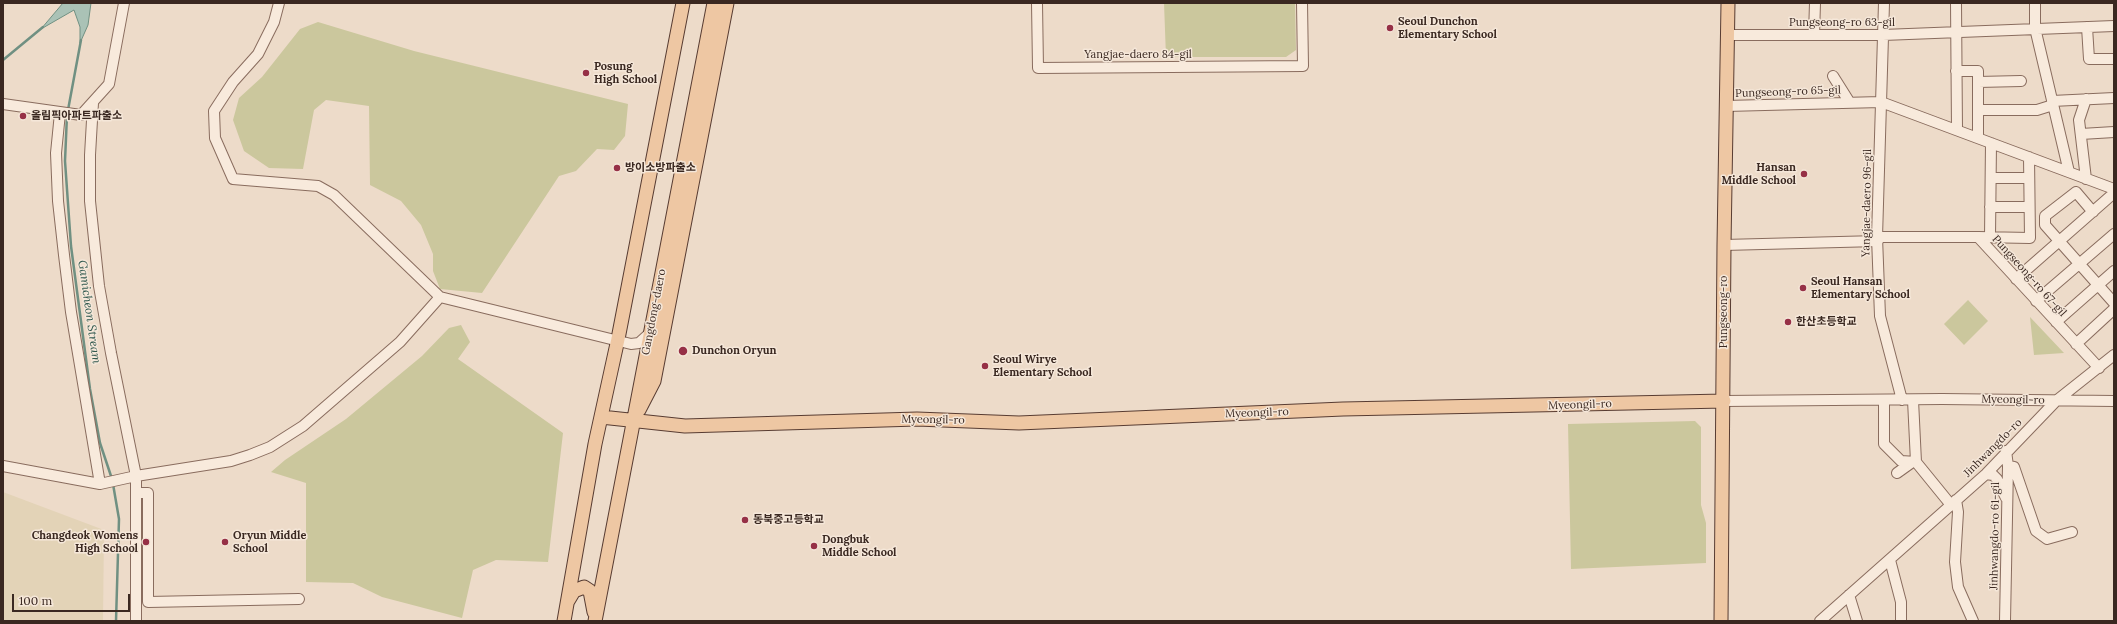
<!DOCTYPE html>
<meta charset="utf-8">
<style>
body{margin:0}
#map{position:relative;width:2117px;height:624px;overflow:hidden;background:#eddbc9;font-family:Lora,serif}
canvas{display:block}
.frame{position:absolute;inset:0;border:4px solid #3a2821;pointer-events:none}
.scale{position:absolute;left:12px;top:594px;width:118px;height:18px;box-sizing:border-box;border:2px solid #3a2821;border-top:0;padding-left:5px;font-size:12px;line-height:14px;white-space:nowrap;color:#3a2821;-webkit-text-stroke:3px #f5e7d9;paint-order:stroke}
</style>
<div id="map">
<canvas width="2117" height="624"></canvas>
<div class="frame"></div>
<div class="scale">100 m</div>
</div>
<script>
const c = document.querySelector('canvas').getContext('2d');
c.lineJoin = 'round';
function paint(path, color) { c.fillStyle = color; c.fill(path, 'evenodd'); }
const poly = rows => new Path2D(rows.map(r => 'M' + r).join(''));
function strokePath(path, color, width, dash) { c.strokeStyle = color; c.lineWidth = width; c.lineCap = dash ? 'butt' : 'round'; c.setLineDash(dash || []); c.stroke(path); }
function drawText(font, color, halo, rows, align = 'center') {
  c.font = font + ' Lora,"Noto Sans KR",serif'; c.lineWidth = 3; c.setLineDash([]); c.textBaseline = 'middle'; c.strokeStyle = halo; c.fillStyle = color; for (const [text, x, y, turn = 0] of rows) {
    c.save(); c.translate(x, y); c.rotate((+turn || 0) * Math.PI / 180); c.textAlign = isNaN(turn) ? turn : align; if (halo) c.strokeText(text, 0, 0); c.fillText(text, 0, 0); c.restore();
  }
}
paint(poly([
 [3,492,104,530,103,621,3,621]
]), '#e3d3b7');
paint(poly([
 [1164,3,1295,3,1296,50,1286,57,1166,57],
 [318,22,414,51,628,104,625,136,614,150,597,149,576,171,559,176,482,293,440,289,433,271,433,254,421,225,401,201,370,185,369,106,326,100,314,110,303,169,269,168,244,151,233,120,239,98,262,77,300,29],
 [1968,300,1988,321,1964,345,1944,324],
 [2030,317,2064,353,2034,355],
 [461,325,470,342,458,359,563,433,548,562,496,560,473,570,462,618,382,597,353,583,306,582,306,483,271,472,285,460,346,419,422,356,449,328],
 [1695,421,1701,427,1701,505,1706,523,1706,563,1571,569,1568,424]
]), '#cbc79d');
const water = poly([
 [63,3,91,3,88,25,80,43,80,27,74,10,41,29,63,3]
]);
paint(water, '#aac2b6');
strokePath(water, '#709082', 1);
strokePath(poly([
 [3,60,43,27],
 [68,110,81,40],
 [67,115,65,161,71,246,90,389,100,443,112,479],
 [113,484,119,519,116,621]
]), '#709082', 2.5);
const minor = poly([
 [279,3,274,22,258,54,233,82,214,111,215,138,233,179,318,186,334,195,440,297],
 [1037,3,1038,68,1303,66,1302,3],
 [1884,3,1877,237,1880,316,1902,400],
 [1956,3,1957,130],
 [2035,3,2035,28,2069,172],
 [2087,27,2089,59,2114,59],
 [1728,35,1883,35,2114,26],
 [1814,35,1815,3],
 [1956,71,1978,71,1978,138],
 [1833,76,1850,103],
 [1978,82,2021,81],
 [2086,99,2079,120,2086,179],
 [2052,101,2114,98],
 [93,103,90,155,90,201,99,286,111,353,136,476,136,621],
 [3,104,81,115,109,84,124,3],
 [1726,106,1881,102,2114,189],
 [1978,110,2037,110,2053,105],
 [60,113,56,153,58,201,64,255,71,312,100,484],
 [2081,134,2114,132],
 [1991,178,2029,178],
 [1990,207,2029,207],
 [2093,212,2076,192,2045,216,2045,225,2114,303],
 [1877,237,1978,237,2099,368],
 [1978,237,2030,238,2029,157],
 [1990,237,1991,143],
 [1724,245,1878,241],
 [2016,279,2114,193],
 [2036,301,2114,234],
 [2056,322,2114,271],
 [2076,344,2114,309],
 [1884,400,1884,444,1901,461,1916,462],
 [1913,400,1916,462,1951,505],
 [1724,401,1942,399,2114,401],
 [3,466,100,484,136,476,231,461,250,455,270,447,303,426,400,342,440,297,631,344,639,343,650,333],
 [2008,466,2014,467,2036,531,2047,539,2072,532],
 [1897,473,1911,463],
 [1986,474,1993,475,1997,479,2006,498],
 [137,493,148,493,148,602,299,599],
 [1956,500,1958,512,1955,562,1958,587,1973,621],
 [1890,560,1901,602,1901,621],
 [1849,595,1857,621],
 [1820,621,1986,474,2056,401,2114,355],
 [2005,621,2008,466,2006,451]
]);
const major = poly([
 [639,410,654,381,727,3],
 [601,417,685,426,917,419,1019,423,1343,409,1724,401],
 [568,601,574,591,584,587,590,591,594,612],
 [564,621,595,444,618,339,683,3],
 [595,621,714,3],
 [1721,621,1724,245,1728,3]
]);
strokePath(minor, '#896c5e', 12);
strokePath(major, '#583c32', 15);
strokePath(minor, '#f8eadc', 10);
strokePath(major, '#eec7a3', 13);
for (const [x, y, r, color] of [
 [1390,28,4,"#963046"],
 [586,73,4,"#963046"],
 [23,116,4,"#963046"],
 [617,168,4,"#963046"],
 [1804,174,4,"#963046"],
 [1803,288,4,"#963046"],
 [1788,322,4,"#963046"],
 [683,351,5,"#963046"],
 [985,366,4,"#963046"],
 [745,520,4,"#963046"],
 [146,542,4,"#963046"],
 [225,542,4,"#963046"],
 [814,546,4,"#963046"]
]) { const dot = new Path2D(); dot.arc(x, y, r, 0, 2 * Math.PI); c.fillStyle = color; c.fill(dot); strokePath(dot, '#f5e7d9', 1.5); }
drawText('bold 11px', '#3a2821', '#f5e7d9', [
 ["Seoul Dunchon",1398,22],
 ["Elementary School",1398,35],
 ["Posung",594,67],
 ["High School",594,80],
 ["올림픽아파트파출소",31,116],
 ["방이소방파출소",625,168],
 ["Hansan",1796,168,"right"],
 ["Middle School",1796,181,"right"],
 ["Seoul Hansan",1811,282],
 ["Elementary School",1811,295],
 ["한산초등학교",1796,322],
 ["Dunchon Oryun",692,351],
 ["Seoul Wirye",993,360],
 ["Elementary School",993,373],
 ["동북중고등학교",753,520],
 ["Changdeok Womens",138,536,"right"],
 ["High School",138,549,"right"],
 ["Oryun Middle",233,536],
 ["School",233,549],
 ["Dongbuk",822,540],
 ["Middle School",822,553]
], 'left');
drawText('11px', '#3a2821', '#f5e7d9', [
 ["Pungseong-ro 63-gil",1842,23],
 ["Yangjae-daero 84-gil",1138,55],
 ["Pungseong-ro 65-gil",1788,92,-2],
 ["Yangjae-daero 96-gil",1867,203,-89],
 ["Pungseong-ro 67-gil",2029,276,48],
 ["Gangdong-daero",654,312,-79],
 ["Pungseong-ro",1724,312,-90],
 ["Myeongil-ro",2013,400,1],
 ["Myeongil-ro",1580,405,-2],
 ["Myeongil-ro",1257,413,-2],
 ["Myeongil-ro",933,420,1],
 ["Jinhwangdo-ro",1993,448,-45],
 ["Jinhwangdo-ro 61-gil",1995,536,-89]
]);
drawText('italic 12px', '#31594f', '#f5e7d9', [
 ["Gamicheon Stream",89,312,82]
]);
</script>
